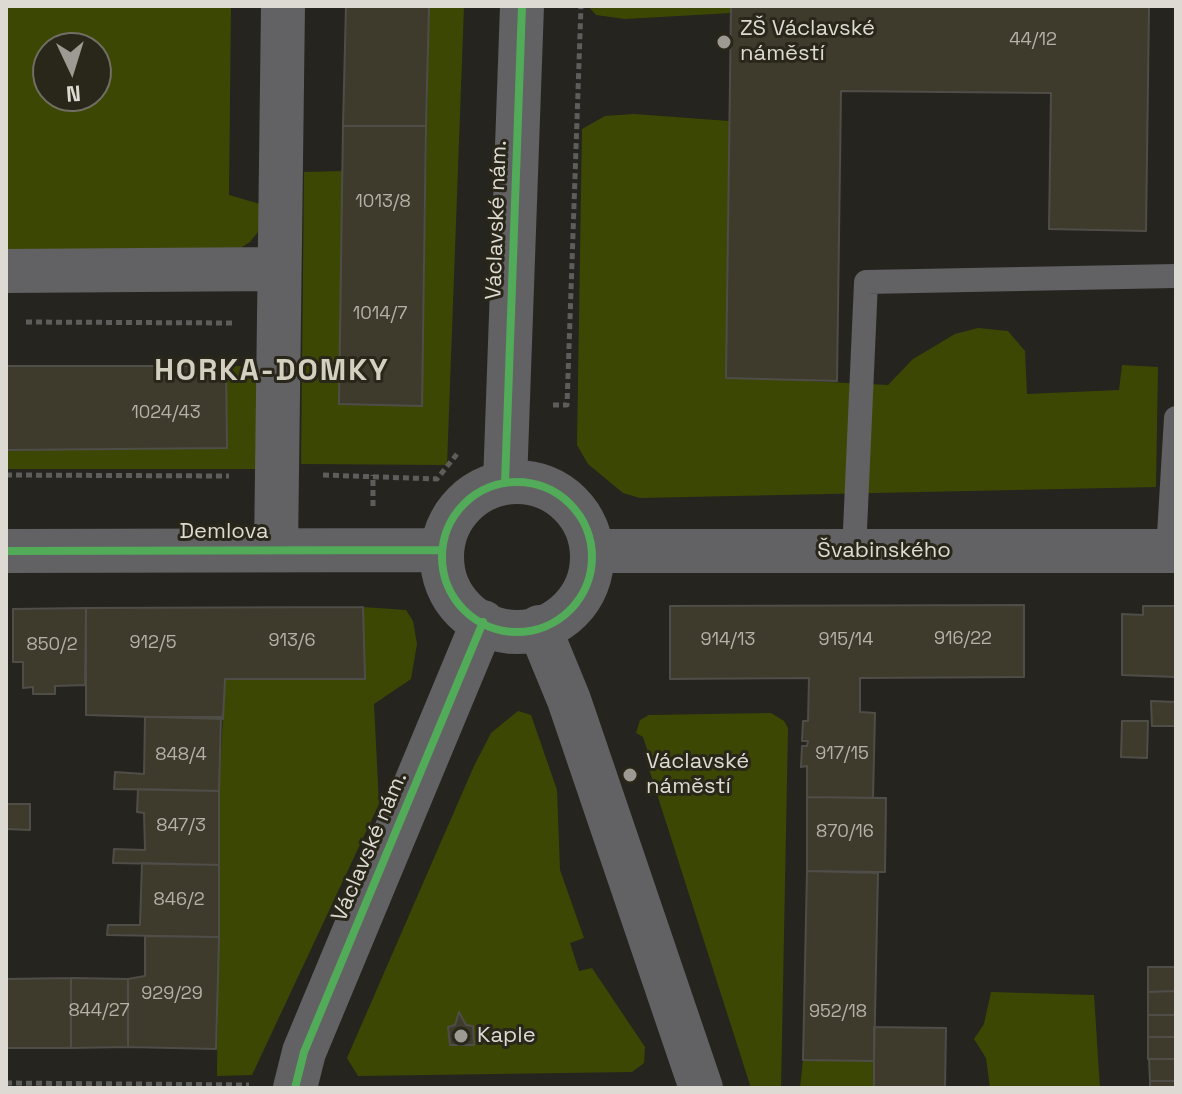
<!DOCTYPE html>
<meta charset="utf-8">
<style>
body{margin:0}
#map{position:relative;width:1182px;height:1094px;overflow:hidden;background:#26241e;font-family:"Space Grotesk",sans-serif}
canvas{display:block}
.frame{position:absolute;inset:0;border:8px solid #dcdad2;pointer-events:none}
.north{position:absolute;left:32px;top:32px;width:80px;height:80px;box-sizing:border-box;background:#29261a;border:2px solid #716e64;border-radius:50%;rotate:176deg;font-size:22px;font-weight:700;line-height:32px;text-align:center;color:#dcdad2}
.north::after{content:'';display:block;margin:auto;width:28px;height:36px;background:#9c9a93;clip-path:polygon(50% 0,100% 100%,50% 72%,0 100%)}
</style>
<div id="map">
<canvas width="1182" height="1094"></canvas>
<div class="frame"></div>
<div class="north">N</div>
</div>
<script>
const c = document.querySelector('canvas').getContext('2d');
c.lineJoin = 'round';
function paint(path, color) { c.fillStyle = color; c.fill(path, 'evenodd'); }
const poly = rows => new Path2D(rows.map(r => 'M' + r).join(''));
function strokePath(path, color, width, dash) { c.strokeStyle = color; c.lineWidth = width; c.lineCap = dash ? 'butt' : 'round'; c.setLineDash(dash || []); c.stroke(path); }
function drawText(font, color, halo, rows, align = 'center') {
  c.font = font + ' "Space Grotesk",sans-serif'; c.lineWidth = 6; c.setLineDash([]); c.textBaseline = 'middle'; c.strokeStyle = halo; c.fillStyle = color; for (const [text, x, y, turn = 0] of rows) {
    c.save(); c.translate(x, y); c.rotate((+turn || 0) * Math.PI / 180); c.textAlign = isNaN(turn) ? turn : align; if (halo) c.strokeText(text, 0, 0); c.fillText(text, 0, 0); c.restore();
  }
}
paint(poly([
 [6,6,231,6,229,195,267,206,264,224,250,242,231,254,6,256],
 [48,48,96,48,96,96,48,96],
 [429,6,464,6,447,465,301,464,304,172,343,171,339,403,422,406],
 [588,6,731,6,731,13,625,19,596,15],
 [634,114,729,121,726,377,888,385,913,359,955,334,978,328,1008,331,1025,351,1027,394,1119,390,1122,365,1158,367,1156,487,640,498,623,493,588,464,577,445,582,129,605,116],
 [226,366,264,366,262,469,6,469,6,450,226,448],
 [363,607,406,610,413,621,417,644,411,679,374,704,379,804,252,1075,217,1076,219,791,225,679,365,679],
 [518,711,531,715,557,790,560,870,584,938,570,943,579,971,592,968,645,1047,644,1063,632,1072,358,1076,347,1058,474,766,491,733],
 [771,713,784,721,788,728,781,1088,751,1088,649,769,653,767,643,737,636,733,640,720,649,715],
 [991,992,1094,995,1100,1088,990,1088,986,1058,974,1039,984,1024],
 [803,1060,874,1061,874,1088,800,1088]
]), '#3d4704');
const building = poly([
 [346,6,429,6,426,126,343,126,346,6],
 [731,6,1149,6,1146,231,1049,229,1051,93,841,91,837,381,726,378,731,6],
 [343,126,426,126,422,406,339,404,343,126],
 [6,366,226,366,227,448,6,450,6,366],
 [1024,605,1024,677,860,678,860,712,875,713,873,798,807,797,807,766,801,767,802,746,807,746,808,741,802,741,803,721,808,721,809,678,670,679,670,606,1024,605],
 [1143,606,1176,606,1176,677,1122,675,1122,614,1143,615,1143,606],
 [363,607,365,679,225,679,223,719,86,715,86,608,363,607],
 [86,608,85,685,55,686,55,694,33,694,33,687,23,688,23,662,13,662,13,609,86,608],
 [1151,701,1176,702,1176,726,1152,726,1151,701],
 [145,717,221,717,219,791,114,789,115,772,144,774,145,717],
 [1122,721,1148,721,1147,758,1121,757,1122,721],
 [138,789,219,791,219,865,113,863,114,849,145,850,144,813,137,812,138,789],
 [807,797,886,798,885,872,807,871,807,797],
 [6,804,30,804,30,830,6,829,6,804],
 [142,863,219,865,219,937,107,935,108,925,140,925,142,863],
 [807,871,878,873,874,1061,803,1060,807,871],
 [145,936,219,937,216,1049,128,1047,128,979,145,976,145,936],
 [1148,967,1176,967,1176,991,1148,992,1148,967],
 [71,978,128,979,128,1047,71,1048,71,978],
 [71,978,71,1048,6,1048,6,979,71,978],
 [1176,991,1176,1015,1148,1015,1148,992,1176,991],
 [459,1012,466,1025,473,1026,474,1045,450,1045,448,1027,455,1025,459,1012],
 [1148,1015,1176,1015,1176,1037,1148,1037,1148,1015],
 [874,1027,946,1028,945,1088,874,1088,874,1027],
 [1148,1037,1176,1037,1176,1059,1148,1059,1148,1037],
 [1149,1059,1176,1059,1176,1081,1150,1081,1149,1059],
 [1150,1081,1176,1081,1176,1088,1150,1088,1150,1081]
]);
paint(building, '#3e3a2c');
strokePath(building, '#4f4d48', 2);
strokePath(poly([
 [26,322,232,323],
 [553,405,567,405,581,6],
 [6,475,229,476],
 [323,475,437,479,457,454],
 [373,506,373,475],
 [6,1083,249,1085]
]), '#5d5d5c', 5, [6, 4]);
strokePath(poly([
 [1168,551,1176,418],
 [854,552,866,282,1176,276]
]), '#626163', 24);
strokePath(poly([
 [6,271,277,269],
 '442 557a75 75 0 1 1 150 0a75 75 0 1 1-150 0Z',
 [505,483,522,6],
 [276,550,283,6],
 [6,551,442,550],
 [592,551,1176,551],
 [539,627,569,700,701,1088],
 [295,1088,304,1052,483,622]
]), '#626163', 44);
strokePath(poly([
 '442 557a75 75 0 1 1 150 0a75 75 0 1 1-150 0Z',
 [505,483,522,6],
 [6,551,442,550],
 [295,1088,304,1052,483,622]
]), '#51ab58', 8);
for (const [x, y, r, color] of [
 [724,42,8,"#9c9a93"],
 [630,775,8,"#9c9a93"],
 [461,1036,8,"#9c9a93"]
]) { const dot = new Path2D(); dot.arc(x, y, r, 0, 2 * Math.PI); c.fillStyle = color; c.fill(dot); strokePath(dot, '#29261a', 3); }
drawText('18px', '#b4b2a8', null, [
 ["44/12",1033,40],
 ["1013/8",383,202],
 ["1014/7",380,314],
 ["1024/43",166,413],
 ["916/22",963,639],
 ["914/13",728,640],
 ["915/14",846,640],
 ["913/6",292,641],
 ["912/5",153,643],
 ["850/2",52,645],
 ["917/15",842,754],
 ["848/4",181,755],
 ["847/3",181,826],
 ["870/16",845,832],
 ["846/2",179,900],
 ["929/29",172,994],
 ["844/27",99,1011],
 ["952/18",838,1012]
]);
drawText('22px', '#dcdad2', '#29261a', [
 ["ZŠ Václavské",740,29],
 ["náměstí",740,54],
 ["Václavské",646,762],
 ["náměstí",646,787],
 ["Kaple",477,1036]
], 'left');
drawText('22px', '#dcdad2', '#29261a', [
 ["Václavské nám.",497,220,-88],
 ["Demlova",224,532],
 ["Švabinského",884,551],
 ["Václavské nám.",370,847,-67]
]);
c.letterSpacing = '2px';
drawText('bold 30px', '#d4d0c0', '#29261a', [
 ["HORKA-DOMKY",272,372]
]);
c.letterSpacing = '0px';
</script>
